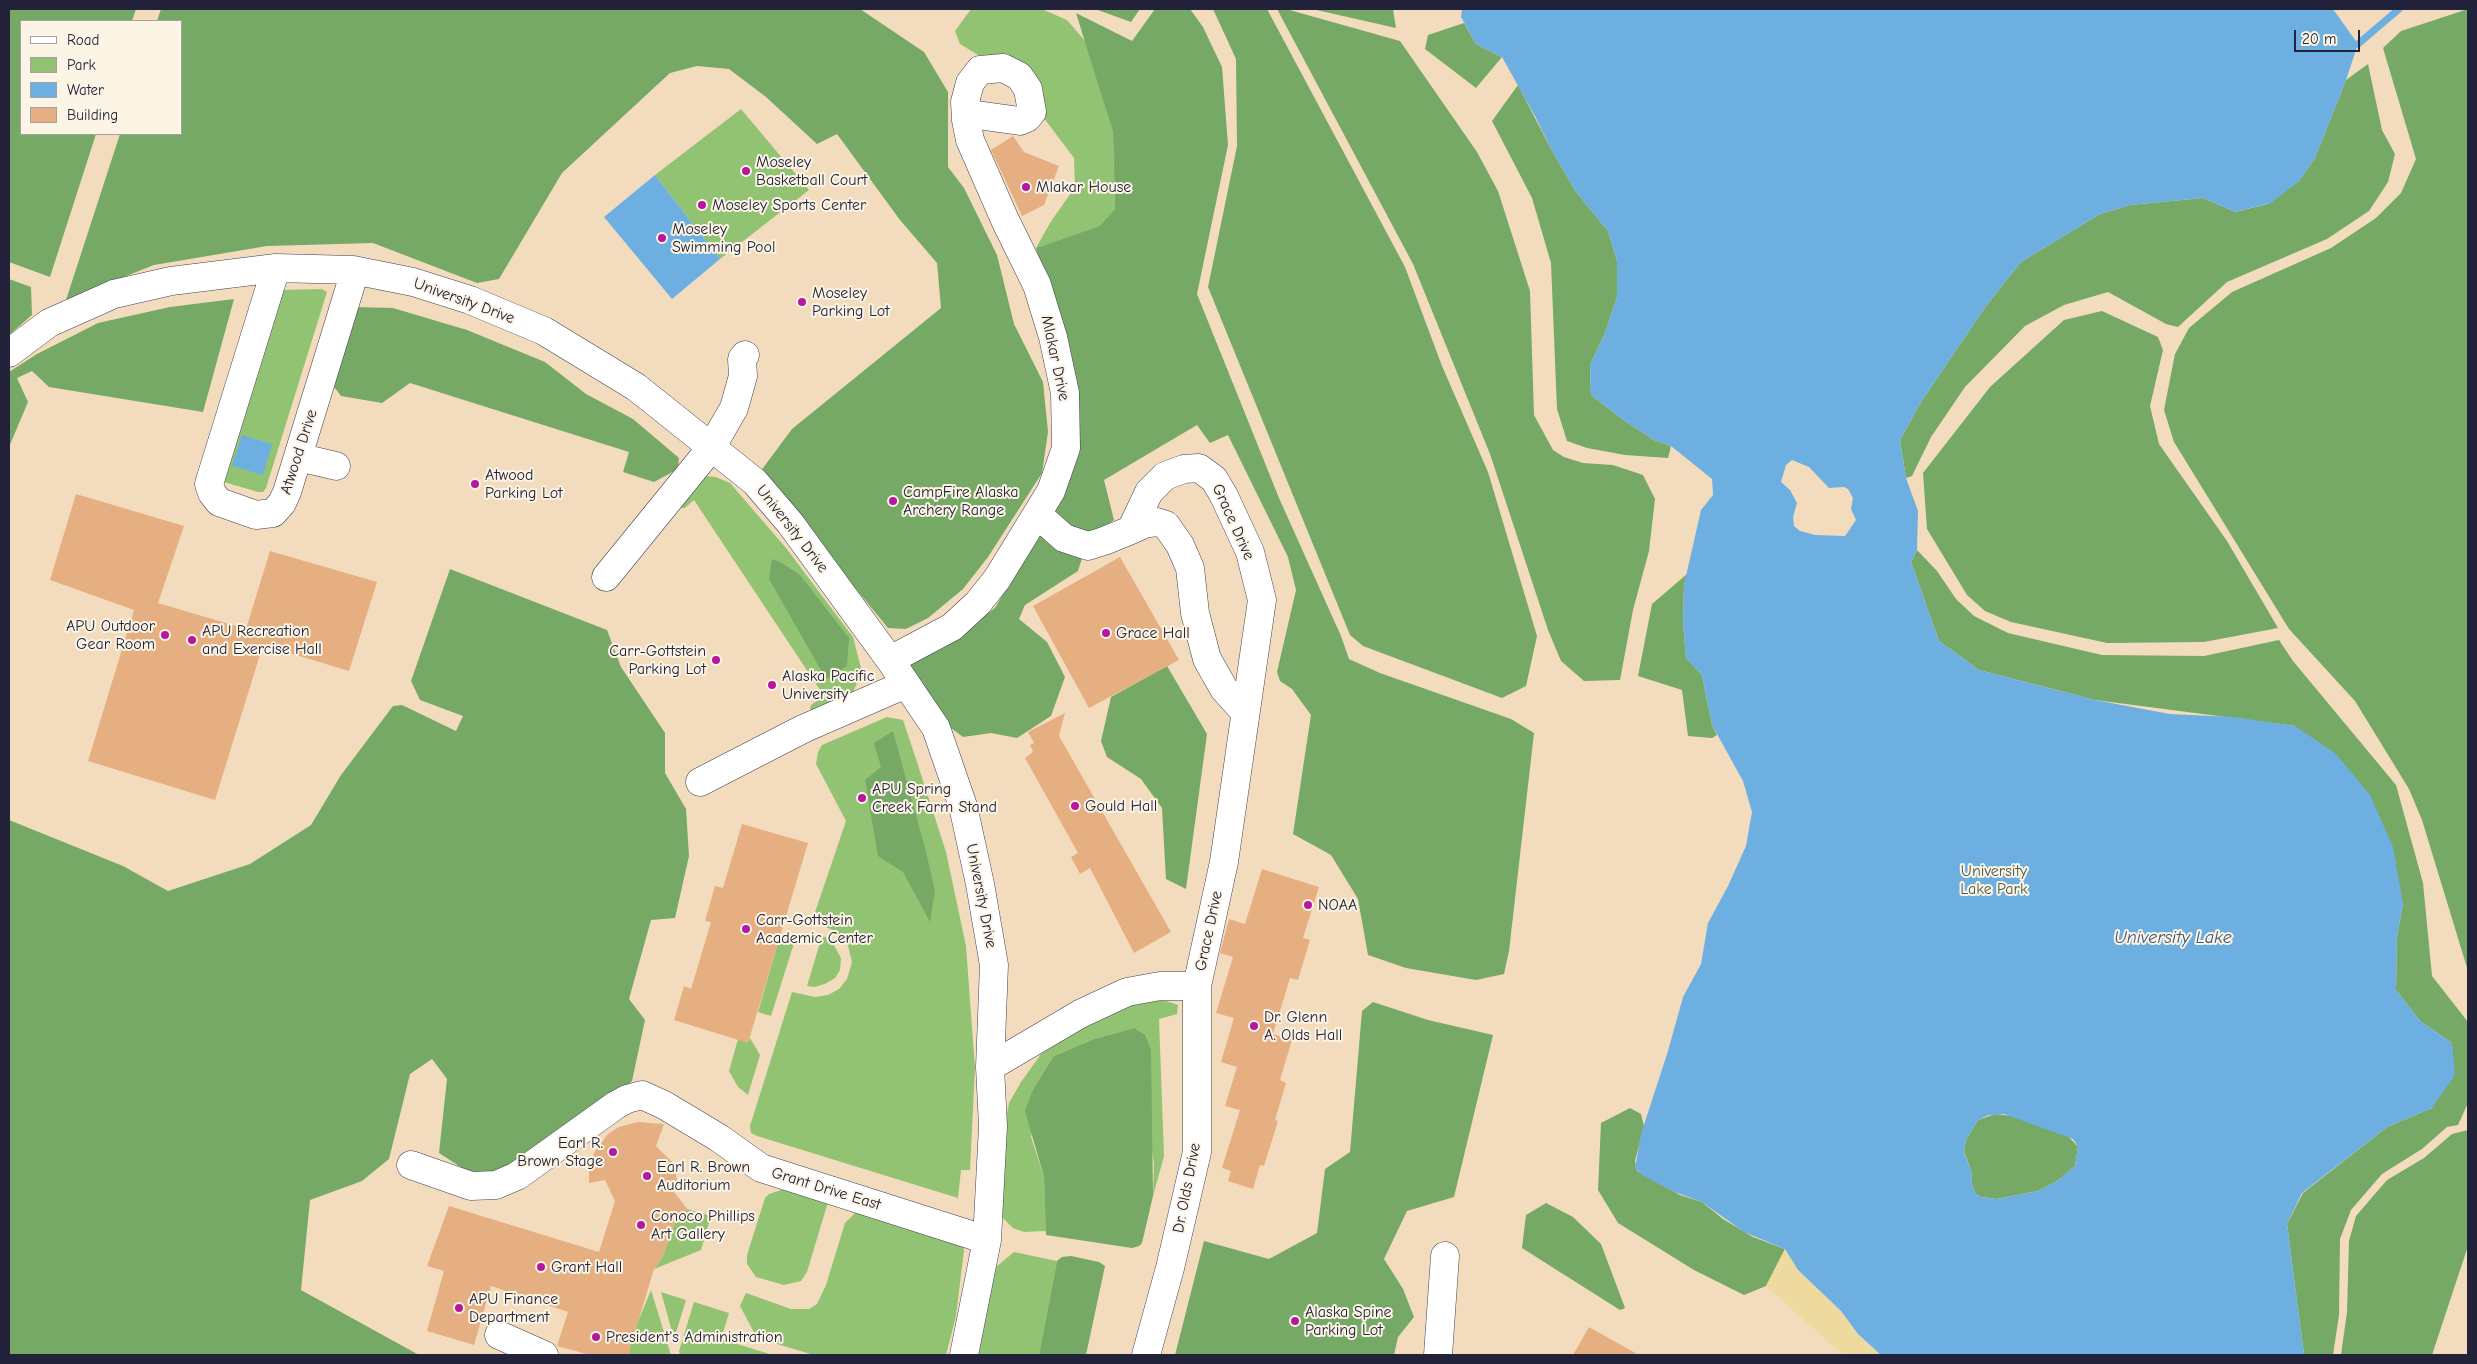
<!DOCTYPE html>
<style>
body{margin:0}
#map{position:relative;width:2477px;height:1364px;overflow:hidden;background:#f3dcbe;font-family:"Comic Neue",sans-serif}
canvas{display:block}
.frame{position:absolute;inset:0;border:10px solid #22223b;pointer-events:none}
.legend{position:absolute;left:20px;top:20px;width:162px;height:115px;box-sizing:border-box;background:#fcf5e5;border:1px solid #a5a1a1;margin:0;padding:6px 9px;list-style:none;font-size:15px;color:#22223b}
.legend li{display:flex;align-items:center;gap:10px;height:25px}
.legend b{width:25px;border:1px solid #a5a1a1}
.scale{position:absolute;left:2294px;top:30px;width:66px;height:22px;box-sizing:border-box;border:2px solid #22223b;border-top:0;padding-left:6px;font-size:15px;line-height:18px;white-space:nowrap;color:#22223b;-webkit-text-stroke:4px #fcf5e5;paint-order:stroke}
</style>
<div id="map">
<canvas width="2477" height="1364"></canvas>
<div class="frame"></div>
<ul class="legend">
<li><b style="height:6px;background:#fff"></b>Road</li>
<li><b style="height:14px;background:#92c373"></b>Park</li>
<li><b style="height:14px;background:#6eafe2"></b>Water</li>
<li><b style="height:14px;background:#e6af81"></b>Building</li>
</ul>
<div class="scale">20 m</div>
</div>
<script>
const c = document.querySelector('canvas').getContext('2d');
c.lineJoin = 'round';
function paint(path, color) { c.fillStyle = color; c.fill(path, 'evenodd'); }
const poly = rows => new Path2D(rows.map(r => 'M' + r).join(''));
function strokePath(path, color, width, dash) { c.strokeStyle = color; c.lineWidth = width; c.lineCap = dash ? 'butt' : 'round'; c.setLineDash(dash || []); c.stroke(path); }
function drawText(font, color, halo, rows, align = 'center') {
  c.font = font + ' "Comic Neue",sans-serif'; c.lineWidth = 4; c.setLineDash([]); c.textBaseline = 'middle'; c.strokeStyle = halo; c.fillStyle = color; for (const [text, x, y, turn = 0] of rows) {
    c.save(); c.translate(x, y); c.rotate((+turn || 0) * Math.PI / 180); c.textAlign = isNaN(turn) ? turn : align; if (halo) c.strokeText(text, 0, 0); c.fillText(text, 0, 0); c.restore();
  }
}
paint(poly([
 [971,9,1044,10,1067,20,1086,42,1113,132,1115,209,1101,226,1036,248,1050,223,1075,187,1074,158,1000,60,978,55,960,44,955,31],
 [741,109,809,190,720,259,655,175],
 [322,289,327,292,266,488,263,492,258,492,224,482,278,290],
 [705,476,716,477,730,483,786,548,853,637,862,672,853,692,831,707,815,712,810,709,811,705,824,696,694,500,685,508,679,508],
 [887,717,903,720,917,762,946,852,966,946,975,1068,970,1170,961,1170,958,1198,757,1136,751,1133,750,1126,792,992,815,997,828,995,839,989,847,979,852,962,848,946,835,931,812,921,846,821,816,764,818,752,822,745],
 [780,936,795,940,771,1016,758,1012],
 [822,936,828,938,835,947,841,958,840,970,835,978,825,984,814,987,807,986],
 [1154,1001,1166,1001,1178,1005,1177,1014,1159,1019,1164,1156,1153,1196,1154,1164,1134,1028,1094,1039,1054,1056,1031,1137,1044,1177,1046,1231,1024,1232,1013,1228,1002,1217,1005,1124,1009,1103,1021,1082,1041,1054,1104,1012,1118,1004],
 [750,1038,760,1055,748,1095,738,1087,729,1071,738,1039,748,1042],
 [784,1189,828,1202,807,1272,801,1281,784,1285,756,1277,747,1264,747,1255,765,1198,769,1194],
 [687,1209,711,1216,701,1250,654,1269,662,1258,675,1223],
 [858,1210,963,1240,964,1250,956,1316,946,1355,814,1355,757,1338,740,1306,746,1293,791,1309,809,1309,817,1304,826,1285,845,1223],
 [1014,1252,1057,1261,1039,1355,978,1355,994,1274,996,1267],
 [651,1290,671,1355,628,1355,635,1329],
 [661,1292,686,1300,674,1339],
 [694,1302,729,1313,721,1339,773,1355,680,1355,679,1351]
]), '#92c373');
paint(poly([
 [9,9,136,9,132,21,21,21,21,134,96,134,50,277,9,262],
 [161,9,860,9,924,52,948,92,948,167,964,188,997,255,1014,324,1043,382,1048,432,1042,473,988,557,963,589,928,618,906,629,888,628,760,472,792,429,941,308,937,263,900,220,837,134,817,144,766,97,729,69,697,66,670,73,562,173,499,279,477,283,373,243,267,246,154,265,66,300,120,134,181,134,181,21,157,21],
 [1095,9,1140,9,1131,22],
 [1155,9,1190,9,1203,27,1222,67,1228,145,1197,294,1279,498,1341,636,1349,659,1380,673,1511,719,1534,733,1509,951,1504,974,1476,980,1406,968,1368,955,1358,899,1331,855,1293,834,1311,715,1292,689,1280,681,1277,672,1296,590,1288,557,1228,435,1210,443,1197,425,1104,480,1114,520,1090,536,1048,516,1072,470,1058,329,1036,248,1100,226,1115,209,1113,132,1076,13,1132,41],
 [1213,9,1267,9,1405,267,1442,366,1488,472,1537,636,1526,686,1502,698,1363,646,1350,635,1208,287,1237,146,1236,59],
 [1277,9,1286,9,1400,41,1477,152,1498,191,1530,291,1534,415,1553,450,1564,457,1583,463,1613,465,1643,475,1655,499,1649,551,1633,610,1620,680,1584,681,1561,661,1548,630,1490,454,1413,264],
 [1312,9,1393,9,1396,28],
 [2468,9,2468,971,2422,820,2409,789,2355,701,2289,629,2174,442,2164,410,2175,354,2189,328,2232,292,2331,248,2376,218,2401,193,2416,159,2383,48,2401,31],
 [1464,23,1476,44,1502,57,1476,88,1425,49,1428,35],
 [2368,64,2382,130,2395,154,2388,182,2369,211,2327,239,2227,282,2178,327,2166,324,2108,292,2064,305,2025,326,1965,387,1931,437,1912,476,1906,478,1900,440,1921,402,1986,306,2021,262,2100,214,2130,205,2203,198,2235,212,2268,204,2299,181,2315,158,2346,80],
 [1518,85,1551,149,1576,192,1608,231,1617,261,1617,297,1605,333,1590,365,1591,395,1625,421,1654,440,1671,446,1668,458,1625,455,1587,448,1567,441,1557,409,1551,263,1532,198,1492,121],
 [9,279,31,287,32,315,9,335],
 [234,299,203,412,49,387,32,371,17,378,28,402,9,447,9,372,37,354,98,323,170,307],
 [354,307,393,308,467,330,545,362,586,394,633,419,679,458,678,469,654,482,623,472,629,452,410,383,382,403,341,396,331,383],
 [2102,311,2158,337,2163,350,2150,406,2159,444,2227,541,2278,628,2204,642,2107,643,2011,622,1985,611,1967,595,1927,529,1923,473,1990,387,2064,320],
 [1042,527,1083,555,1078,571,1025,605,1019,619,1047,642,1065,677,1051,716,1017,738,991,733,963,737,939,719,909,664,955,637,995,608],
 [1917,550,1937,571,1956,599,1974,616,2008,633,2102,655,2204,656,2279,640,2293,661,2396,785,2423,883,2432,976,2468,1022,2468,1103,2458,1125,2447,1127,2422,1149,2382,1174,2351,1210,2340,1239,2339,1315,2333,1355,2304,1355,2287,1224,2303,1193,2387,1127,2432,1108,2452,1043,2420,1021,2396,990,2397,937,2403,903,2295,726,2095,700,1979,670,1939,641,1911,562],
 [772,559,780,562,800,575,849,638,847,666,826,679,769,579],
 [450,569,607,630,621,667,665,733,665,773,686,809,689,856,675,918,651,920,629,999,645,1020,632,1081,622,1092,525,1163,482,1177,462,1168,439,1153,447,1079,432,1059,410,1074,389,1159,362,1181,310,1200,301,1290,419,1355,9,1355,9,820,123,866,168,891,250,864,311,825,341,775,393,706,402,705,456,731,463,716,420,700,411,681],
 [1687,574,1684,585,1683,622,1686,658,1702,675,1712,725,1717,735,1712,738,1688,736,1682,690,1638,676,1652,604],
 [1167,666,1207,734,1186,889,1166,879,1162,808,1141,779,1107,757,1101,741,1111,697],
 [893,731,925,848,935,891,930,922,903,872,878,856,865,780,881,767,874,743],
 [1373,1002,1428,1020,1493,1035,1454,1197,1407,1211,1384,1259,1403,1289,1414,1317,1398,1337,1394,1355,1175,1355,1204,1241,1269,1259,1317,1233,1325,1169,1350,1152,1362,1011],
 [1134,1028,1145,1035,1151,1050,1153,1196,1142,1243,1139,1246,1132,1248,1046,1235,1044,1177,1025,1111,1033,1090,1054,1056,1094,1039],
 [1630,1108,1641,1114,1644,1126,1635,1161,1637,1171,1680,1195,1702,1202,1723,1219,1753,1237,1785,1249,1766,1286,1744,1295,1694,1270,1618,1223,1598,1190,1601,1123],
 [1995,1114,2012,1116,2069,1137,2078,1147,2075,1166,2057,1181,2038,1191,1997,1199,1981,1197,1976,1194,1972,1185,1971,1169,1964,1152,1966,1140,1978,1120],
 [2468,1130,2468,1246,2432,1355,2341,1355,2347,1312,2349,1241,2356,1216,2387,1180,2424,1158,2452,1134],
 [1546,1203,1573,1217,1601,1244,1625,1308,1620,1310,1522,1248,1526,1215],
 [1071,1256,1099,1262,1105,1266,1086,1355,1039,1355,1057,1261,1062,1257]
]), '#75a965');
paint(poly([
 [1785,1249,1798,1270,1841,1311,1858,1334,1881,1355,1843,1355,1766,1286]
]), '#eeda9e');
paint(poly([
 [1462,9,2333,9,2358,44,2346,80,2315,158,2299,181,2271,203,2235,212,2203,198,2130,205,2100,214,2021,262,1986,306,1921,402,1900,440,1906,478,1918,511,1917,550,1911,562,1939,641,1979,670,2095,700,2170,714,2234,717,2295,726,2336,754,2370,795,2393,847,2403,903,2397,937,2396,990,2420,1021,2452,1043,2455,1075,2432,1108,2387,1127,2302,1193,2287,1224,2304,1355,1881,1355,1858,1334,1841,1311,1798,1270,1785,1249,1744,1232,1702,1202,1672,1191,1642,1175,1635,1168,1641,1134,1668,1051,1683,997,1701,964,1708,923,1728,886,1746,846,1752,812,1743,781,1712,725,1702,675,1686,658,1683,622,1684,585,1701,510,1713,495,1712,479,1671,446,1654,440,1625,421,1591,395,1590,365,1605,333,1617,297,1617,261,1608,231,1576,192,1551,149,1536,118,1502,57,1476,44,1461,17],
 [1792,460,1809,467,1829,488,1844,487,1848,489,1853,498,1851,509,1856,520,1845,536,1815,535,1800,531,1794,526,1793,517,1797,503,1790,490,1781,482,1786,465],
 [2004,1114,2073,1139,2078,1147,2075,1166,2057,1181,2038,1191,1997,1199,1981,1197,1976,1194,1972,1185,1971,1169,1964,1153,1966,1140,1978,1120,1989,1115],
 [655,175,720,259,672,299,604,217],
 [242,435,272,444,263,475,232,466]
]), '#6eafe2');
strokePath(poly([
 [2358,44,2399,9]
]), '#6eafe2', 7);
paint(poly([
 [1013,136,1024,152,1059,166,1044,205,1022,216,991,150],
 [76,494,184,526,158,603,246,629,270,551,377,582,349,671,263,645,215,800,88,761,134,610,50,580],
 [1120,557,1179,660,1089,708,1033,606],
 [1065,713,1059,736,1171,932,1134,953,1090,868,1080,874,1071,857,1078,853,1025,758,1033,752,1030,745,1034,743,1028,732],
 [742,824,808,843,748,1043,674,1020,684,986,691,989,711,922,705,921,715,886,723,888],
 [1262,869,1319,887,1303,938,1310,940,1298,980,1290,978,1273,1034,1292,1040,1280,1080,1286,1083,1275,1120,1278,1121,1264,1166,1260,1165,1253,1189,1228,1181,1231,1171,1222,1168,1240,1110,1225,1106,1237,1067,1221,1062,1234,1018,1216,1013,1233,957,1220,953,1229,919,1245,924],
 [638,1122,664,1124,656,1146,674,1164,677,1180,674,1192,688,1210,675,1223,662,1258,654,1269,628,1355,590,1355,557,1346,568,1312,491,1286,474,1345,427,1331,444,1271,427,1266,449,1206,599,1252,615,1201,605,1180,589,1183,589,1168,594,1153,608,1134,619,1127],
 [1589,1327,1639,1355,1573,1355]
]), '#e6af81');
const minor = poly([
 [276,268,209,484,212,493,219,502,256,515,273,513,282,503,287,492,355,271],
 [9,353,49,323,114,294,171,281,276,268,353,270,413,282,470,300,544,331,636,387,755,482,790,523,890,660,936,728,963,806,980,884,994,965,990,1067,993,1126,987,1240,964,1355],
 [298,457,336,466],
 [1131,530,1144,524,1157,522,1166,525,1180,545,1190,568,1195,613,1207,659,1224,689,1244,711],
 [606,577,711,448,734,408,743,376,742,359,745,355],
 [890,660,952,627,978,603,997,579,1051,491,1066,448,1065,393,1053,337,1037,285,1005,220,970,140,966,120,965,102,970,83,980,70,1003,68,1019,76,1028,89,1032,112,1027,118,1020,121,977,115,966,120],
 [700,782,803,729,906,684],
 [990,1067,1080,1014,1127,992,1160,986,1197,986,1224,862,1262,600,1250,552,1224,496,1214,479,1199,468,1184,469,1165,476,1149,492,1131,530,1104,541,1088,546,1064,538,1037,514],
 [411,1165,471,1186,496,1185,517,1176,616,1105,627,1099,642,1095,664,1105,719,1138,761,1168,987,1240],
 [499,1335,544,1355],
 [1146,1355,1170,1268,1197,1152,1197,986],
 [1438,1355,1445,1256]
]);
strokePath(minor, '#413e4f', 29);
strokePath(minor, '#fff', 28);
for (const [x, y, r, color] of [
 [746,171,5,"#b5179e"],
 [1026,187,5,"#b5179e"],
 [702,205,5,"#b5179e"],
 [662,238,5,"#b5179e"],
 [802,302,5,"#b5179e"],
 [475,484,5,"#b5179e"],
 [893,501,5,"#b5179e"],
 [1106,633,5,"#b5179e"],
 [165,635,5,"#b5179e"],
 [192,640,5,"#b5179e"],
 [716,660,5,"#b5179e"],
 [772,685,5,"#b5179e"],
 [862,798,5,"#b5179e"],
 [1075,806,5,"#b5179e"],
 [1308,905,5,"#b5179e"],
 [746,929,5,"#b5179e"],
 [1254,1026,5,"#b5179e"],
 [613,1152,5,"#b5179e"],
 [647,1176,5,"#b5179e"],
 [641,1225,5,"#b5179e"],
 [541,1267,5,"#b5179e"],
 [459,1308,5,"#b5179e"],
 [1295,1321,5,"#b5179e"],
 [596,1337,5,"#b5179e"]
]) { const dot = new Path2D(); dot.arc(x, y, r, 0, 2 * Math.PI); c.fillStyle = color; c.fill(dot); strokePath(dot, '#fcf5e5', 2); }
drawText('16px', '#22223b', '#fcf5e5', [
 ["Moseley",756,162],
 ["Basketball Court",756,180],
 ["Mlakar House",1036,187],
 ["Moseley Sports Center",712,205],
 ["Moseley",672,229],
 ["Swimming Pool",672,247],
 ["Moseley",812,293],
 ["Parking Lot",812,311],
 ["Atwood",485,475],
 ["Parking Lot",485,493],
 ["CampFire Alaska",903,492],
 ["Archery Range",903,510],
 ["APU Outdoor",155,626,"right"],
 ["Gear Room",155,644,"right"],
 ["APU Recreation",202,631],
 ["and Exercise Hall",202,649],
 ["Grace Hall",1116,633],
 ["Carr-Gottstein",706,651,"right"],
 ["Parking Lot",706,669,"right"],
 ["Alaska Pacific",782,676],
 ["University",782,694],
 ["APU Spring",872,789],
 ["Creek Farm Stand",872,807],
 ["Gould Hall",1085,806],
 ["NOAA",1318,905],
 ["Carr-Gottstein",756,920],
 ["Academic Center",756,938],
 ["Dr. Glenn",1264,1017],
 ["A. Olds Hall",1264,1035],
 ["Earl R.",603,1143,"right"],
 ["Brown Stage",603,1161,"right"],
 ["Earl R. Brown",657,1167],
 ["Auditorium",657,1185],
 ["Conoco Phillips",651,1216],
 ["Art Gallery",651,1234],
 ["Grant Hall",551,1267],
 ["APU Finance",469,1299],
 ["Department",469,1317],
 ["Alaska Spine",1305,1312],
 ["Parking Lot",1305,1330],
 ["President's Administration",606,1337]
], 'left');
drawText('16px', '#22223b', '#fcf5e5', [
 ["University Drive",464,301,20],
 ["Mlakar Drive",1055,358,78],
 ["Atwood Drive",299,452,-72],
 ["Grace Drive",1233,522,66],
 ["University Drive",792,529,52],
 ["University Drive",981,896,79],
 ["Grace Drive",1209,931,-78],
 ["Dr. Olds Drive",1187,1188,-79],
 ["Grant Drive East",826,1189,17]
]);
drawText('16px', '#495a4f', '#fcf5e5', [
 ["University",1994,871],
 ["Lake Park",1994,889]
]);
drawText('italic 18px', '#3d5375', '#fcf5e5', [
 ["University Lake",2173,938]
]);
</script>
